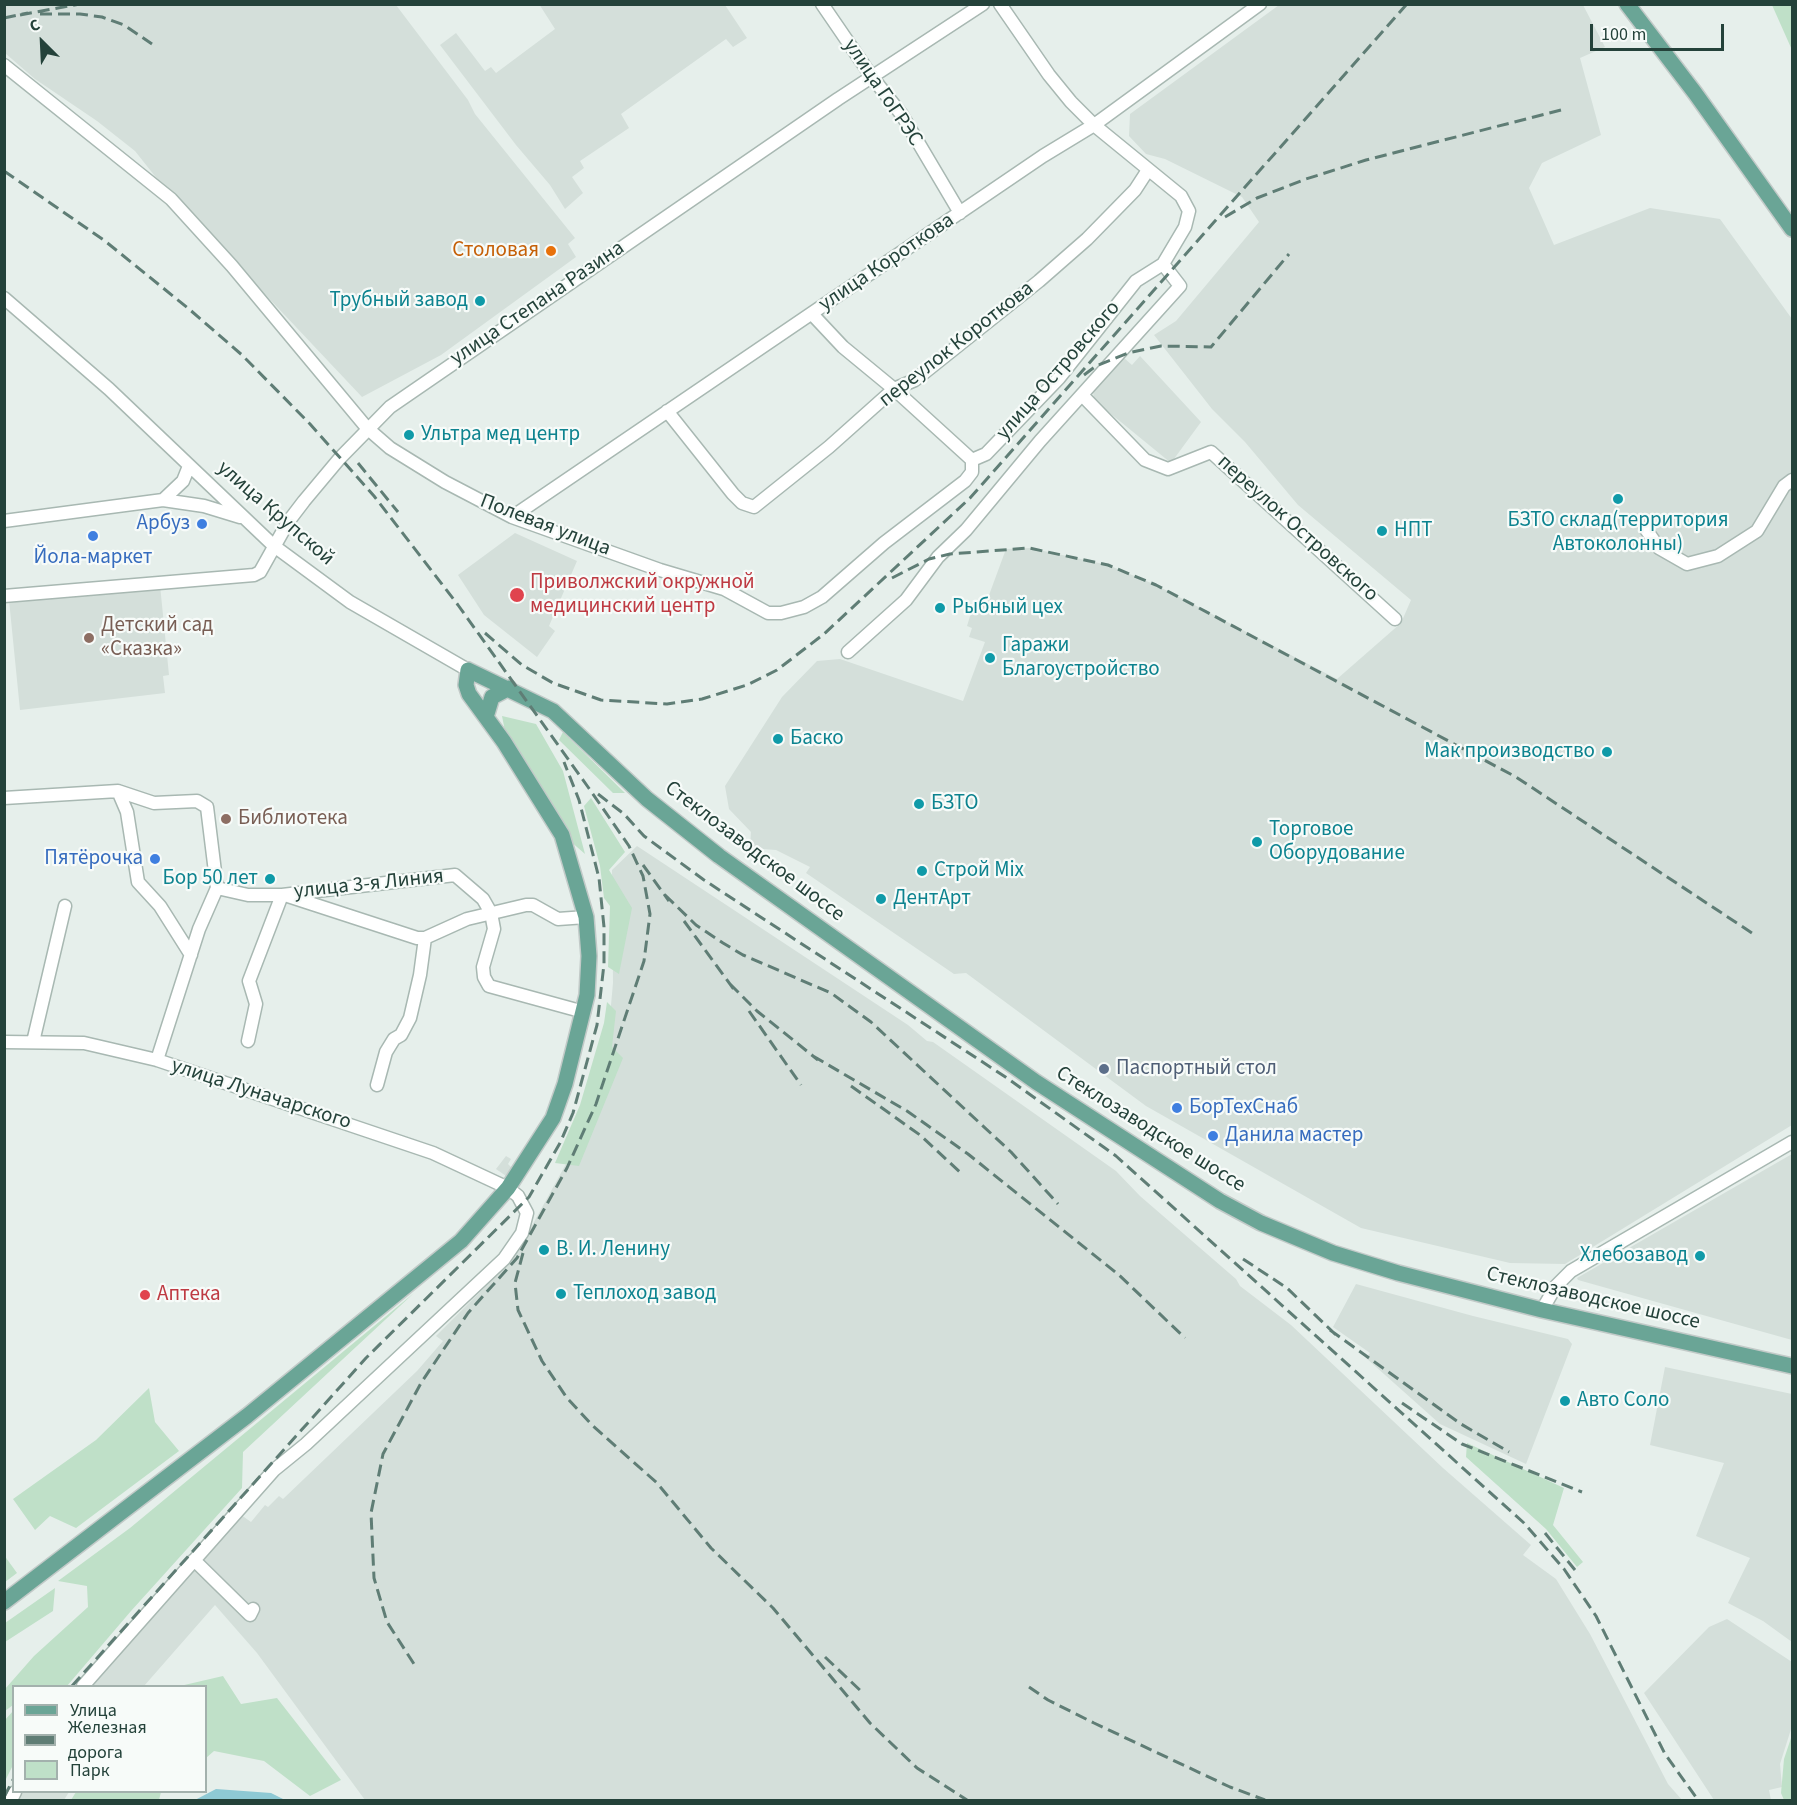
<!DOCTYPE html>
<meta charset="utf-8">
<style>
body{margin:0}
#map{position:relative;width:1797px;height:1805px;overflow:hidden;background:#e6efeb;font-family:"Source Sans 3",sans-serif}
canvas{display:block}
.frame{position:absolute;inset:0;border:6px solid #24423a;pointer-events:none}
.legend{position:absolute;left:12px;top:1685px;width:195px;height:108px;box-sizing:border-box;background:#f7fbf9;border:2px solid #a3b1ad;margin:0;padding:8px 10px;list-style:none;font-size:18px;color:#24423a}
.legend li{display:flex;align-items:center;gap:12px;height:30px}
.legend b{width:30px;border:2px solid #a3b1ad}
.north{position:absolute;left:12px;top:12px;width:60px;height:60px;-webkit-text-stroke:4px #f7fbf9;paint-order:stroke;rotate:336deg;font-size:16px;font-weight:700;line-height:24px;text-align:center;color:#24423a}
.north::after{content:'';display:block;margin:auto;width:21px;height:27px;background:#24423a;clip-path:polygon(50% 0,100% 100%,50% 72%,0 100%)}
.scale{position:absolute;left:1590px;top:24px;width:134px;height:27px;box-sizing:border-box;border:3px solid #24423a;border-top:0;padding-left:8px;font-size:18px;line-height:21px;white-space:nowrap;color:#24423a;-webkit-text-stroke:4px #f7fbf9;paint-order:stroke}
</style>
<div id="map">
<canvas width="1797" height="1805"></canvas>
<div class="frame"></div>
<ul class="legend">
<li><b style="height:8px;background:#6aa596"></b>Улица</li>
<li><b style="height:8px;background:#5f7d75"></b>Железная дорога</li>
<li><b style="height:16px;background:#bfe0c8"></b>Парк</li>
</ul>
<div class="north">С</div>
<div class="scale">100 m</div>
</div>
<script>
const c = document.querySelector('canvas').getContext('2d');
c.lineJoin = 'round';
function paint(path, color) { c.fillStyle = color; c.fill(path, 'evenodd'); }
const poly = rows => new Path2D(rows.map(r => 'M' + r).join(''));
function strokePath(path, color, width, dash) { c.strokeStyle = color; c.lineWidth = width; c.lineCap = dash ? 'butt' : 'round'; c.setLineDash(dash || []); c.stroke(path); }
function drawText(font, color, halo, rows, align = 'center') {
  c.font = font + ' "Source Sans 3",sans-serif'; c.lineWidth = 4.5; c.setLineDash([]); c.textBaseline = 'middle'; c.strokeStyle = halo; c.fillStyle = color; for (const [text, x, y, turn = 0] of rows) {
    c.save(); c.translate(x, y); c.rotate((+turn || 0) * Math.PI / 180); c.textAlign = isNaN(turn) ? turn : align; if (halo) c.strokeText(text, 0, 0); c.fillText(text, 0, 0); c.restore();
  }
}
paint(poly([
 [539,4,725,5,747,38,733,47,726,39,621,114,629,128,580,161,584,168,572,177,583,193,565,209,550,185,516,145,440,45,456,33,485,71,491,67,496,73,555,29],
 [5,5,396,5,468,100,475,114,575,238,568,244,576,257,441,355,362,397,162,185,135,151,97,121,35,79,5,53],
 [1279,5,1583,5,1605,47,1580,58,1601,135,1542,163,1529,188,1554,245,1650,208,1720,219,1792,319,1792,1125,1565,1264,1510,1263,1361,1228,1146,1106,966,973,954,974,806,873,810,867,776,850,750,848,751,832,729,809,725,786,782,697,817,661,840,659,963,701,985,642,969,637,972,628,967,626,974,603,985,606,1006,549,1030,548,1108,565,1156,585,1337,679,1401,623,1411,600,1298,505,1245,442,1212,409,1154,335,1176,321,1259,222,1242,197,1165,159,1146,154,1129,136,1130,114],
 [1140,356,1201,422,1171,463,1094,400,1093,391,1124,358,1132,365],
 [515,533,577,561,549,626,555,631,537,657,484,615,458,575],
 [160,585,169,675,163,676,165,693,20,710,9,600],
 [637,846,908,1025,927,1041,933,1042,1116,1171,1140,1196,1236,1279,1240,1286,1291,1325,1443,1468,1531,1545,1523,1555,1556,1579,1590,1634,1668,1784,1682,1800,365,1800,257,1653,215,1605,144,1686,83,1686,237,1512,251,1522,265,1505,268,1507,279,1496,283,1499,417,1371,443,1341,436,1336,485,1287,523,1242,567,1162,608,1038,613,983,612,870],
 [1792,1154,1792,1340,1578,1280,1577,1278],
 [506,1156,511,1159,508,1164,512,1168,506,1176,496,1169],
 [1356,1284,1473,1316,1568,1339,1572,1344,1526,1464,1440,1424,1366,1358,1370,1353,1333,1327],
 [1665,1367,1792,1394,1792,1642,1763,1621,1728,1603,1750,1558,1696,1536,1724,1463,1650,1445],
 [1727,1619,1792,1662,1792,1726,1780,1764,1782,1787,1769,1790,1771,1800,1714,1800,1644,1693,1709,1627],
 [15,1792,69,1792,64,1800,11,1800]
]), '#d4dfda');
paint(poly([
 [1772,5,1792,5,1792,50],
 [502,716,536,724,563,771,585,854,569,840,505,731],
 [563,732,625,793,613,793,559,740],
 [591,798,625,852,609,870,632,908,619,974,608,967,610,906,604,898,600,866,584,806],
 [607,1002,616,1011,612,1047,623,1058,579,1166,555,1163,580,1105,604,1023],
 [414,1293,243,1452,242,1488,131,1611,67,1686,14,1686,13,1705,5,1711,5,1689,34,1656,88,1607,87,1586,58,1581,130,1528],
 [149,1388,155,1422,179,1451,76,1528,50,1516,35,1530,13,1499,96,1440],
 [1467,1443,1564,1488,1553,1525,1583,1562,1577,1567,1546,1529,1466,1457],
 [4,1555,17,1573,5,1582,4,1582],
 [55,1588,53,1611,5,1642,5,1623],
 [223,1676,241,1704,277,1698,341,1780,310,1796,264,1761,214,1751,206,1758,206,1686,180,1686],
 [13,1711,13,1765,5,1781,5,1720],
 [1792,1735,1792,1800,1784,1800,1781,1793,1784,1759],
 [76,1792,161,1792,159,1800,71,1800]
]), '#bfe0c8');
paint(poly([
 [216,1789,271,1793,285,1800,195,1800]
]), '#8ec9d4');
const minor = poly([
 [822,4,872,77,902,115,960,213],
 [4,65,171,199,232,266,367,428,390,448,445,482,512,517,660,570,724,589,768,613,781,613,804,607,822,597,884,543,965,481,972,472,972,460],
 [4,298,109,389,274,546,350,602,468,670],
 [812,314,843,347,894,389,972,460],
 [1082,395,1145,460,1168,469,1211,452,1395,619],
 [667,411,733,494,742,503,754,507,829,447,894,389,915,380,1039,281,1087,239,1135,190,1148,170],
 [972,460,986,454,1059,378,1136,281,1163,264,1185,227,1189,211,1181,196,1094,125,1071,102,1049,75,1000,4],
 [163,500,183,481,189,466],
 [512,517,1043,156,1094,125,1260,4],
 [4,521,163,500,204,506,240,517],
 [1645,528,1659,548,1687,564,1718,556,1757,531,1784,486,1792,480],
 [4,596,254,575,260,572,288,522,304,501,340,458,390,407,838,99,983,4],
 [848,652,906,600,938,557,966,530,1040,441,1180,286,1163,264],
 [118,791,127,812,138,882,160,906,191,955],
 [4,798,118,791,154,803,197,801,207,807,217,888,199,929,157,1060],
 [217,888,248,895,282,895,455,875,483,899,491,913,494,929,483,967,484,977,489,986,584,1012],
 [288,896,417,938,425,938],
 [425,938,467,919,526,905,533,905,558,919,586,917],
 [248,1041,256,1004,249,981,282,895],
 [4,1042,84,1043,157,1060,433,1153,508,1188,518,1196,527,1213,522,1233,504,1259,306,1444,274,1470,83,1686],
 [33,1042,65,906],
 [377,1085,386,1052,394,1039,401,1035,410,1018,420,975,425,938],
 [1542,1310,1556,1286,1571,1271,1792,1142],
 [194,1560,250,1615,253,1609],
 [11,1800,15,1792]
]);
const major = poly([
 [1627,4,1695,93,1792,229],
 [486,717,492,697,509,688],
 [4,1602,247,1416,461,1241,508,1188,553,1118,565,1084,587,995,589,956,586,917,562,835,504,742,469,694,466,685,468,670,553,711,647,799,719,856,1036,1082,1220,1201,1261,1223,1333,1253,1398,1273,1542,1310,1792,1366]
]);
strokePath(minor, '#a8b8b2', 15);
strokePath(major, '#c2cac8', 18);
strokePath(minor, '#fff', 12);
strokePath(major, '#6aa596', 15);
strokePath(poly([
 [40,14,80,14,102,17,124,25,152,44],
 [20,15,80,4],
 [4,18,28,13],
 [4,171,105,241,189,309,242,355,310,424,374,496,458,605,588,787,629,846,643,876,650,914,644,961,596,1104,567,1168,517,1258,468,1313,421,1383,383,1454,371,1513,374,1578,387,1622,414,1664],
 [1225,217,1257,198,1306,179,1366,160,1565,109],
 [1084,375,1096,366,1128,353,1161,346,1211,347,1289,254],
 [358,463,398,512],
 [892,578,929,559,950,554,1029,548,1108,565,1156,585,1516,777,1755,935],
 [485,633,522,665,553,683,601,700,667,704,702,699,747,685,777,670,824,634,970,498,1407,4],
 [598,794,624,814,644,836,704,880,1007,1078,1116,1156,1524,1523,1564,1569,1596,1616,1665,1754,1698,1800],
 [643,865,669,901],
 [665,895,696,925,723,943,743,955,831,993,871,1022,1011,1152,1058,1204],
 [684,921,735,991],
 [730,984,757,1011,818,1060],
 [749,1011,801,1085],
 [813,1056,907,1111,968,1154,1119,1275,1185,1338],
 [851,1086,920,1135,961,1173],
 [523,1253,515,1283,518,1310,542,1361,567,1398,592,1425,657,1483,711,1548,773,1608,870,1723,917,1768,967,1800],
 [1243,1259,1287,1288,1336,1335],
 [1330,1330,1461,1424,1509,1452],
 [1402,1403,1462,1444,1582,1492],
 [1545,1533,1575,1570],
 [825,1657,864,1694],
 [72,1686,366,1358,529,1197,560,1143,573,1113,597,1025,604,964,604,927,599,878,579,800,564,762],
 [1029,1687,1048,1700,1094,1723,1230,1787,1265,1800],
 [4,1797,14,1778]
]), '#5f7d75', 3, [12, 6]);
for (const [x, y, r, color] of [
 [551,251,6,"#e8710a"],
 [480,301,6,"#0f9aa8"],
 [409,435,6,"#0f9aa8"],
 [1618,499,6,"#0f9aa8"],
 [202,524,6,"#3f7fe0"],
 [1382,531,6,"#0f9aa8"],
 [93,536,6,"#3f7fe0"],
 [517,595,8,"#e0444e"],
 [940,608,6,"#0f9aa8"],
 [89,638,6,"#8d6e63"],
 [990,658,6,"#0f9aa8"],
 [778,739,6,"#0f9aa8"],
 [1607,752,6,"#0f9aa8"],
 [919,804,6,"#0f9aa8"],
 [226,819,6,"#8d6e63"],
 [1257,842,6,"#0f9aa8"],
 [155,859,6,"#3f7fe0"],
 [922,871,6,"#0f9aa8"],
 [270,879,6,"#0f9aa8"],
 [881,899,6,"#0f9aa8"],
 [1104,1069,6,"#5c6f8a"],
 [1177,1108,6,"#3f7fe0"],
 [1213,1136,6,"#3f7fe0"],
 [544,1250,6,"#0f9aa8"],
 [1700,1256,6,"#0f9aa8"],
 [561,1294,6,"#0f9aa8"],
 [145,1295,6,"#e0444e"],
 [1565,1401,6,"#0f9aa8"]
]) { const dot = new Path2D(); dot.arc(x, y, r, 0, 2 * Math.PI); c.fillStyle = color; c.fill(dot); strokePath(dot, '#f7fbf9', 2); }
drawText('21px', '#24423a', '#f7fbf9', [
 ["улица ГоГРЭС",882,93,56],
 ["улица Короткова",887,263,-34],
 ["улица Степана Разина",538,304,-34],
 ["переулок Короткова",957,345,-38],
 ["улица Островского",1059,371,-49],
 ["улица Крупской",275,514,41],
 ["Полевая улица",545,526,21],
 ["переулок Островского",1297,529,42],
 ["Стеклозаводское шоссе",754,852,37],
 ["улица 3-я Линия",369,885,-6],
 ["улица Луначарского",261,1095,18],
 ["Стеклозаводское шоссе",1150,1130,32],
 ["Стеклозаводское шоссе",1593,1299,13]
]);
drawText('21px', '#c56008', '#f7fbf9', [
 ["Столовая",539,251]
], 'right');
drawText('21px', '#0d838f', '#f7fbf9', [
 ["Трубный завод",468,301,"right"],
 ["Ультра мед центр",421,435],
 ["БЗТО склад(территория",1618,521,"center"],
 ["Автоколонны)",1618,545,"center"],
 ["НПТ",1394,531],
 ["Рыбный цех",952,608],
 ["Гаражи",1002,646],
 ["Благоустройство",1002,670],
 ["Баско",790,739],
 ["Мак производство",1595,752,"right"],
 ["БЗТО",931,804],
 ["Торговое",1269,830],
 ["Оборудование",1269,854],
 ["Строй Mix",934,871],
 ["Бор 50 лет",258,879,"right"],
 ["ДентАрт",893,899],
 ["В. И. Ленину",556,1250],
 ["Хлебозавод",1688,1256,"right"],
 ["Теплоход завод",573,1294],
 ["Авто Соло",1577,1401]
], 'left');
drawText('21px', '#366cbe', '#f7fbf9', [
 ["Арбуз",190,524],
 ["Йола-маркет",93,558,"center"],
 ["Пятёрочка",143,859],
 ["БорТехСнаб",1189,1108,"left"],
 ["Данила мастер",1225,1136,"left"]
], 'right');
drawText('21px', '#be3a42', '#f7fbf9', [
 ["Приволжский окружной",530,583],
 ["медицинский центр",530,607],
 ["Аптека",157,1295]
], 'left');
drawText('21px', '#785e54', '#f7fbf9', [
 ["Детский сад",101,626],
 ["«Сказка»",101,650],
 ["Библиотека",238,819]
], 'left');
drawText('21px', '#4e5e75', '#f7fbf9', [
 ["Паспортный стол",1116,1069]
], 'left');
</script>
